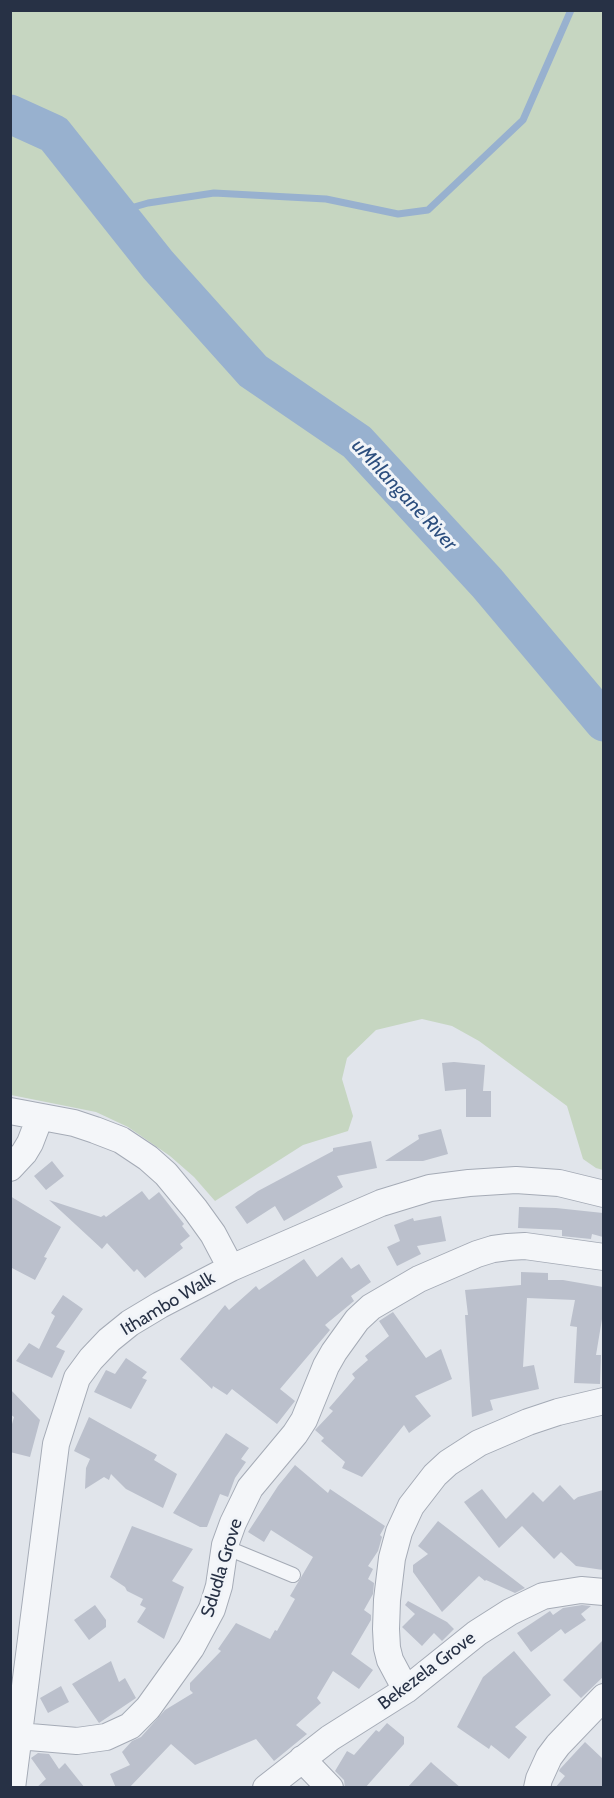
<!DOCTYPE html>
<style>
body{margin:0}
#map{position:relative;width:614px;height:1798px;overflow:hidden;background:#e1e5eb;font-family:Cabin,sans-serif}
canvas{display:block}
.frame{position:absolute;inset:0;border:12px solid #273145;pointer-events:none}
</style>
<div id="map">
<canvas width="614" height="1798"></canvas>
<div class="frame"></div>
</div>
<script>
const c = document.querySelector('canvas').getContext('2d');
c.lineJoin = 'round';
function paint(path, color) { c.fillStyle = color; c.fill(path, 'evenodd'); }
const poly = rows => new Path2D(rows.map(r => 'M' + r).join(''));
function strokePath(path, color, width, dash) { c.strokeStyle = color; c.lineWidth = width; c.lineCap = dash ? 'butt' : 'round'; c.setLineDash(dash || []); c.stroke(path); }
function drawText(font, color, halo, rows, align = 'center') {
  c.font = font + ' Cabin,sans-serif'; c.lineWidth = 6; c.setLineDash([]); c.textBaseline = 'middle'; c.strokeStyle = halo; c.fillStyle = color; for (const [text, x, y, turn = 0] of rows) {
    c.save(); c.translate(x, y); c.rotate((+turn || 0) * Math.PI / 180); c.textAlign = isNaN(turn) ? turn : align; if (halo) c.strokeText(text, 0, 0); c.fillText(text, 0, 0); c.restore();
  }
}
paint(poly([
 [10,11,603,11,603,1170,596,1168,583,1159,567,1106,479,1041,452,1026,422,1019,376,1030,347,1058,342,1079,353,1116,348,1131,303,1145,215,1201,194,1177,170,1156,128,1127,96,1112,11,1095]
]), '#c6d6c1');
strokePath(poly([
 [102,193,120,211,148,203,214,193,326,199,398,214,428,210,523,120,571,10]
]), '#98b1cf', 7);
strokePath(poly([
 [10,114,54,134,158,265,253,371,357,442,487,583,604,722]
]), '#98b1cf', 39);
paint(poly([
 [454,1062,485,1065,483,1091,491,1091,491,1117,466,1117,466,1089,445,1091,442,1063],
 [441,1129,448,1154,423,1161,385,1161,419,1139,418,1135],
 [371,1141,377,1168,337,1176,343,1187,284,1221,275,1206,247,1224,235,1207,258,1191,333,1151,333,1148],
 [52,1161,64,1176,46,1190,34,1176],
 [142,1191,149,1200,159,1192,184,1224,182,1226,190,1236,180,1244,183,1248,145,1278,137,1269,134,1272,107,1243,102,1249,49,1200,101,1217,104,1215,106,1217],
 [10,1196,61,1227,44,1257,47,1258,35,1280,10,1267],
 [519,1207,556,1208,603,1213,603,1237,592,1234,591,1239,571,1237,562,1236,562,1230,518,1228],
 [441,1216,446,1241,417,1246,421,1254,397,1266,387,1247,400,1241,394,1225,413,1218,414,1221],
 [342,1257,351,1269,359,1264,371,1282,351,1296,354,1301,325,1325,330,1330,280,1389,295,1401,277,1424,232,1389,227,1395,213,1386,212,1389,180,1359,225,1305,229,1310,256,1286,259,1290,304,1259,317,1277],
 [521,1272,548,1273,548,1280,563,1280,603,1287,603,1313,596,1355,601,1355,600,1384,574,1383,577,1327,570,1326,575,1300,527,1298,523,1367,534,1365,539,1389,490,1400,493,1410,472,1417,465,1315,468,1315,465,1290,521,1285],
 [63,1295,83,1309,56,1347,65,1351,52,1378,16,1361,29,1343,39,1349,55,1316,51,1313],
 [393,1312,426,1358,441,1349,452,1379,415,1396,431,1416,409,1433,404,1425,362,1477,342,1468,345,1462,321,1441,324,1438,315,1430,333,1411,329,1408,355,1378,352,1374,368,1360,365,1356,389,1336,379,1321],
 [126,1358,147,1372,142,1378,147,1380,131,1409,94,1392,106,1370,115,1374],
 [10,1389,40,1420,30,1457,10,1452,10,1431,14,1417,10,1414],
 [89,1417,157,1455,154,1460,177,1474,163,1508,126,1489,111,1474,109,1480,104,1477,85,1489,86,1468,90,1459,74,1451],
 [226,1433,249,1448,241,1459,246,1462,235,1478,228,1497,220,1494,207,1527,200,1527,173,1513],
 [295,1465,328,1493,330,1489,385,1526,380,1535,382,1537,378,1551,368,1566,373,1569,368,1579,374,1583,373,1594,364,1610,371,1615,371,1620,351,1654,373,1670,359,1689,333,1671,317,1698,321,1703,296,1725,307,1734,274,1761,256,1739,195,1765,171,1744,129,1788,116,1788,110,1774,130,1765,122,1752,132,1741,141,1737,165,1710,193,1693,190,1690,190,1683,221,1651,218,1649,236,1623,270,1639,275,1630,277,1631,295,1599,290,1596,313,1557,271,1530,264,1542,248,1532,278,1486],
 [560,1485,574,1500,578,1497,603,1490,603,1570,576,1566,561,1552,554,1559,522,1526,499,1548,464,1502,482,1489,506,1519,533,1492,543,1502],
 [438,1521,525,1588,515,1593,486,1580,485,1581,479,1576,442,1612,413,1572,413,1565,428,1554,418,1546],
 [132,1526,193,1549,172,1581,184,1587,164,1639,137,1622,146,1608,140,1605,143,1599,127,1591,125,1587,110,1577],
 [408,1601,447,1622,454,1629,442,1641,434,1633,422,1646,402,1627,415,1614,405,1605],
 [95,1605,106,1620,106,1627,89,1640,74,1620],
 [582,1605,591,1606,581,1614,586,1620,565,1634,561,1629,531,1652,517,1633,550,1611,553,1615,563,1608],
 [603,1640,603,1677,581,1698,563,1680],
 [514,1651,551,1695,515,1727,527,1737,509,1759,491,1745,489,1749,457,1727,483,1677],
 [111,1661,119,1682,125,1678,136,1698,99,1723,72,1684],
 [61,1686,69,1702,48,1713,40,1698],
 [387,1723,404,1737,404,1744,365,1788,345,1788,344,1780,335,1771,347,1751,354,1755,376,1730,379,1732],
 [585,1742,603,1759,603,1788,555,1788,565,1776,559,1771,560,1769],
 [38,1753,49,1754,59,1769,65,1763,85,1788,36,1788,46,1779,31,1758],
 [431,1762,433,1764,461,1788,407,1788]
]), '#bbc0cc');
const service = poly([
 [225,1547,293,1575]
]);
const minor = poly([
 [10,1111,74,1123,95,1130,121,1140,148,1158,166,1174,195,1209,213,1234,231,1268],
 [10,1168,24,1153,30,1143,40,1117],
 [406,1690,390,1660,387,1648,386,1629,387,1600,392,1558,399,1532,411,1506,435,1475,448,1463,479,1443,528,1422,558,1412,604,1401],
 [18,1736,77,1741,106,1737,130,1726,148,1708,191,1648,212,1609,219,1586,225,1545,233,1523,250,1488,295,1434,304,1420,326,1366,334,1352,357,1320,371,1307,419,1279,477,1254,493,1249,508,1247,525,1246,604,1257],
 [302,1759,330,1788],
 [12,1788,56,1444,77,1378,91,1359,109,1340,130,1323,160,1305,231,1268,381,1203,430,1188,469,1183,516,1180,559,1183,604,1194],
 [266,1788,330,1738,406,1690,477,1633,510,1612,543,1596,581,1590,604,1592],
 [537,1788,539,1779,549,1757,558,1745,604,1697]
]);
strokePath(service, '#a5abb6', 16);
strokePath(minor, '#a5abb6', 28);
strokePath(service, '#f4f6f9', 14);
strokePath(minor, '#f4f6f9', 26);
drawText('18px', '#273145', '#f1f4f8', [
 ["Ithambo Walk",168,1304,-31],
 ["Sdudla Grove",222,1568,-73],
 ["Bekezela Grove",427,1671,-37]
]);
drawText('italic 20px', '#2c4e7e', '#f1f4f8', [
 ["uMhlangane River",404,495,47]
]);
</script>
